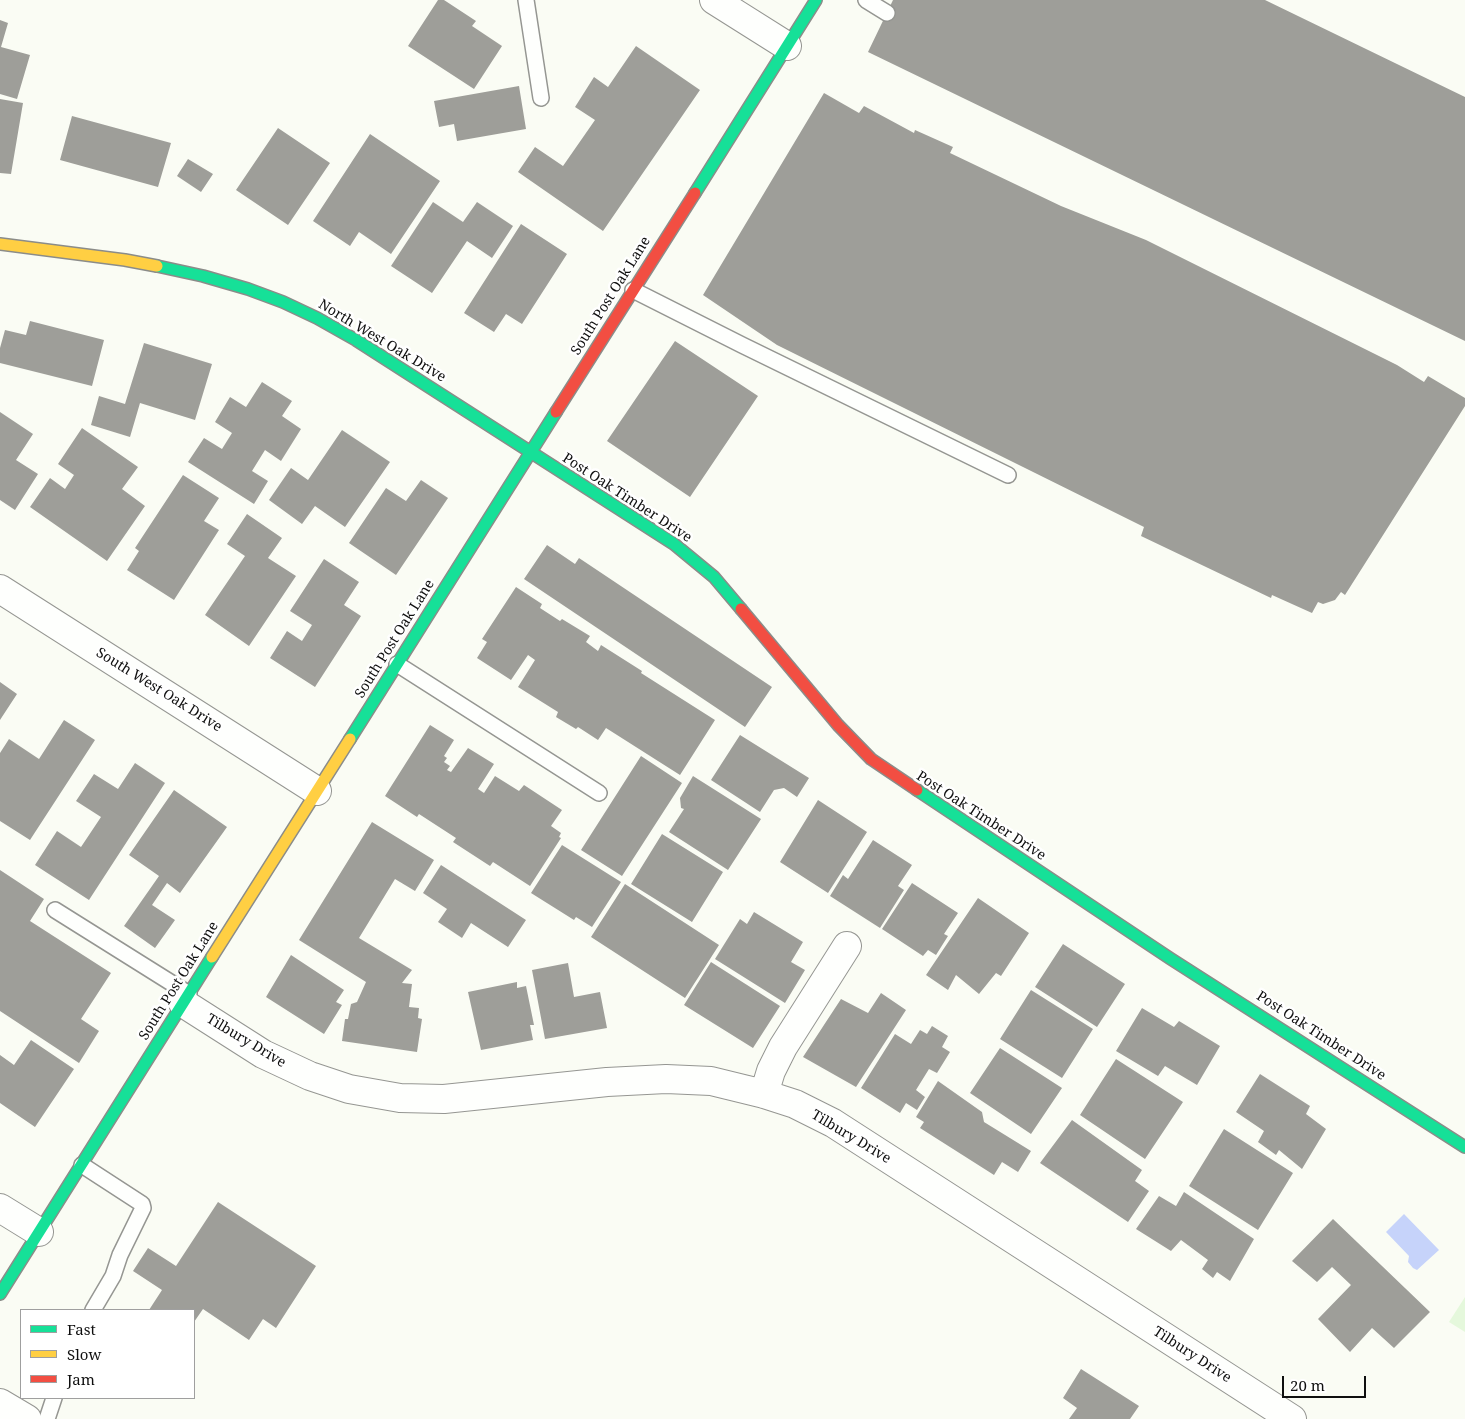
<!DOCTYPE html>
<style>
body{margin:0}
#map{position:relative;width:1465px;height:1419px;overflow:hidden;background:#fafcf4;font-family:"Noto Serif",serif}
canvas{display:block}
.legend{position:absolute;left:20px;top:1309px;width:175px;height:90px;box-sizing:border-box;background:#fff;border:1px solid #9f9f9f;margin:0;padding:6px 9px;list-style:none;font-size:15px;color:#0f0f0f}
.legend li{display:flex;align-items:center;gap:10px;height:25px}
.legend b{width:25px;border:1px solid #9f9f9f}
.scale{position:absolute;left:1282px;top:1376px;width:84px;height:22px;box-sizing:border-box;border:2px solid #0f0f0f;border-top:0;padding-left:6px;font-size:15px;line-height:18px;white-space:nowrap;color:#0f0f0f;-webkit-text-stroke:4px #fff;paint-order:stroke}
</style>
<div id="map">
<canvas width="1465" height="1419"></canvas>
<ul class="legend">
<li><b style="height:6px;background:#16e098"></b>Fast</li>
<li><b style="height:6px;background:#ffcf43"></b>Slow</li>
<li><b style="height:6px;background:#f24e42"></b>Jam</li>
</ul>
<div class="scale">20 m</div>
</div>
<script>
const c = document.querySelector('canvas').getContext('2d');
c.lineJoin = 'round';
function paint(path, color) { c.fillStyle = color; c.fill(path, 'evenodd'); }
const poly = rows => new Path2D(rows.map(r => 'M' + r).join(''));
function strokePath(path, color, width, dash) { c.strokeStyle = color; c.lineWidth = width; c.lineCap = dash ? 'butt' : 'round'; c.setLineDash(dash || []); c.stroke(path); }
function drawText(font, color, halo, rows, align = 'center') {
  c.font = font + ' "Noto Serif",serif'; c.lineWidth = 5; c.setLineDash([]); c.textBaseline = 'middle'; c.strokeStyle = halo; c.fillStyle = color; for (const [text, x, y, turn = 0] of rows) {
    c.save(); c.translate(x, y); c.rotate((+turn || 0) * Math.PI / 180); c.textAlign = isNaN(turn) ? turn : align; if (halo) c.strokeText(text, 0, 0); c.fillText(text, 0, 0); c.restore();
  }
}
paint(poly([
 [1465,1297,1465,1332,1449,1322]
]), '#e5f8dc');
paint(poly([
 [1404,1214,1439,1250,1417,1270,1413,1268,1408,1262,1409,1256,1386,1232]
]), '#c6d3fa');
paint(poly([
 [438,0,444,0,476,21,472,26,502,46,474,89,408,46],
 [893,0,1265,0,1465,97,1465,341,868,52],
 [0,20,8,23,1,47,30,55,17,99,0,94],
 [636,46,700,90,603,231,518,172,535,147,563,166,595,120,575,107,594,77,608,87],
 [519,86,526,129,457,141,454,124,439,127,434,101],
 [824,93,859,113,864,106,914,133,915,130,953,147,950,153,1061,206,1146,240,1397,365,1424,382,1428,376,1465,398,1465,406,1345,595,1341,592,1335,600,1323,604,1318,602,1312,613,1272,595,1271,598,1141,536,1144,527,777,345,703,295],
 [0,99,23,103,11,174,0,173],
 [72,116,171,143,158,187,60,160],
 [278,128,330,163,288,225,236,190],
 [370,134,440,181,391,254,359,232,350,246,313,221],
 [188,159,213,174,201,192,177,176],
 [433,202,463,222,477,202,513,226,492,258,467,241,432,293,391,266],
 [521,224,567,254,522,324,506,314,494,332,464,313],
 [30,321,104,340,92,386,0,363,0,348,5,330,26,335],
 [675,341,758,396,690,497,607,441],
 [144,343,212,364,195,420,140,403,130,437,91,425,99,396,125,404],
 [262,382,292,401,282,416,301,429,281,461,265,450,252,471,268,481,254,504,188,462,204,438,222,449,232,433,215,422,230,397,246,407],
 [0,412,33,434,16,460,38,474,15,510,0,500],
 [82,428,138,467,122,489,145,506,107,561,30,507,50,478,65,489,74,475,58,464],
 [342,430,390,462,345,527,315,506,302,524,269,500,291,468,308,480],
 [183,475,219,498,204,521,219,530,174,600,127,570,139,551,135,548],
 [421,480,448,498,396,575,349,543,386,488,406,501],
 [247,514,282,538,268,558,296,576,249,646,205,615,245,556,227,544],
 [547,545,575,564,579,558,772,687,745,727,524,579],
 [324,559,359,582,344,605,361,616,315,687,270,658,287,631,302,641,312,625,290,611],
 [516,587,542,604,540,608,560,621,562,619,590,636,586,642,598,651,601,645,642,671,641,673,715,720,680,775,606,728,598,740,578,727,576,729,556,717,558,712,518,687,535,660,528,655,511,680,477,658,487,642,482,639],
 [0,682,17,694,0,720],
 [64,720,95,740,30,840,0,821,0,753,9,739,39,759],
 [430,725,454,740,444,756,447,758,444,762,450,766,447,770,451,772,468,748,494,764,478,789,484,793,495,776,519,791,524,785,562,810,551,826,561,833,559,837,561,838,530,886,493,862,490,866,453,842,456,838,419,814,417,817,385,796],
 [740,735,809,778,797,797,784,788,774,790,760,812,711,780],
 [641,756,682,783,622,876,581,850],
 [135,763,165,783,89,900,35,865,57,831,81,847,101,817,76,801,94,774,118,789],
 [693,776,761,819,728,870,669,832,684,809,681,808,680,798],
 [174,790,227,827,180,893,167,883,152,905,175,920,155,948,124,926,159,876,129,855],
 [818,800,867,832,828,893,780,862],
 [372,822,434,860,415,891,395,879,359,938,412,970,402,983,412,984,409,1007,419,1008,418,1018,422,1019,417,1052,342,1041,345,1019,348,1019,351,1004,357,1002,366,982,299,940],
 [662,834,723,872,692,922,631,884],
 [873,840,912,865,898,886,904,890,880,928,830,896,843,875,848,879],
 [562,845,621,882,592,927,576,917,574,920,531,893],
 [441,865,526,920,508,947,471,923,462,938,438,922,447,909,423,893],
 [0,870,44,899,30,921,111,973,81,1019,99,1031,79,1063,0,1011],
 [912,883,958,913,944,934,948,936,936,955,928,950,923,956,882,929],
 [625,884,719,945,685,998,591,937],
 [978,898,1029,933,1001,976,996,973,979,994,956,975,948,990,926,975],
 [754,912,803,942,791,962,805,970,785,1003,715,959,740,919,747,924],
 [1063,944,1125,984,1097,1027,1035,987],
 [291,955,344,990,336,1002,342,1005,324,1034,266,997],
 [711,962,780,1006,753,1048,684,1005],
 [568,963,574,997,600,992,607,1028,545,1039,532,970],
 [517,982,517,988,526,986,534,1025,530,1025,533,1040,481,1050,468,992],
 [1031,990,1093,1029,1062,1078,1000,1039],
 [881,993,906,1010,856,1087,803,1057,841,999,868,1013],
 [1142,1008,1174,1027,1179,1021,1220,1046,1197,1085,1165,1066,1158,1076,1116,1051],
 [932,1026,948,1036,942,1047,950,1052,937,1073,929,1069,916,1090,925,1097,917,1110,906,1103,900,1113,861,1088,895,1034,911,1044,920,1030,927,1034],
 [31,1040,74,1069,35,1127,0,1103,0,1055,14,1065],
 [1000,1048,1062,1088,1031,1134,970,1093],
 [1116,1059,1183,1102,1145,1159,1080,1115],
 [1260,1074,1310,1106,1306,1114,1326,1129,1302,1169,1279,1150,1276,1155,1258,1142,1264,1131,1236,1112],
 [938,1081,982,1112,984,1122,1031,1151,1018,1172,1002,1162,994,1175,920,1128,924,1122,916,1117],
 [1072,1120,1142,1170,1135,1181,1149,1191,1128,1222,1040,1163],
 [1224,1129,1293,1173,1258,1230,1189,1186],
 [1184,1192,1254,1239,1230,1281,1217,1272,1213,1278,1202,1269,1208,1260,1181,1240,1171,1251,1136,1229,1159,1196,1176,1206],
 [218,1202,316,1266,276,1328,263,1319,249,1340,203,1309,194,1322,194,1310,149,1310,162,1290,133,1271,148,1248,176,1266],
 [1333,1219,1430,1312,1394,1348,1372,1328,1350,1352,1318,1319,1351,1285,1332,1267,1317,1282,1292,1261],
 [1081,1369,1139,1406,1130,1419,1069,1419,1077,1408,1063,1398]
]), '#9e9e99');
const lane = poly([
 [526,0,541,98],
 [866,0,887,13],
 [633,290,742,345,1008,475],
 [397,664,599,793],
 [55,910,189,994],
 [82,1165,142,1204,143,1208,120,1255,113,1276,93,1310],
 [47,1419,54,1398]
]);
const street = poly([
 [714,0,787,46],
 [0,589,317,791],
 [183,1003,263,1054,310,1076,349,1089,400,1098,444,1099,607,1082,666,1079,711,1081,764,1094,795,1104,833,1123,1292,1419],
 [764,1094,771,1071,783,1047,847,946],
 [0,1208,39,1232],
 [0,1403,27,1419]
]);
const fast = poly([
 [695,193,816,0],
 [157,266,203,276,248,289,283,302,317,318,356,340,674,544,714,577,741,609],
 [350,739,556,412],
 [917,790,1171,959,1465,1147],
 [0,1294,212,957]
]);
const slow = poly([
 [0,244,125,260,157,266],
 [212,957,350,739]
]);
const jam = poly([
 [556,412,695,193],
 [741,609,838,725,871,759,917,790]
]);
strokePath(lane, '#959692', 18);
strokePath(street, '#959692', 30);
strokePath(fast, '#8b8c89', 14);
strokePath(slow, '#8b8c89', 14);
strokePath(jam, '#8b8c89', 14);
strokePath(lane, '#fefffd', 15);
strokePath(street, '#fefffd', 28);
strokePath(fast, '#16e098', 11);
strokePath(slow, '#ffcf43', 11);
strokePath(jam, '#f24e42', 11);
drawText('14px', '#0f0f0f', '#fff', [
 ["South Post Oak Lane",611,296,-58],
 ["North West Oak Drive",382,341,31],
 ["Post Oak Timber Drive",627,498,33],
 ["South Post Oak Lane",395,639,-58],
 ["South West Oak Drive",159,690,32],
 ["Post Oak Timber Drive",981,816,33],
 ["South Post Oak Lane",179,981,-58],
 ["Post Oak Timber Drive",1321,1036,33],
 ["Tilbury Drive",246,1041,31],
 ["Tilbury Drive",851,1137,31],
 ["Tilbury Drive",1192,1355,33]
]);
</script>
